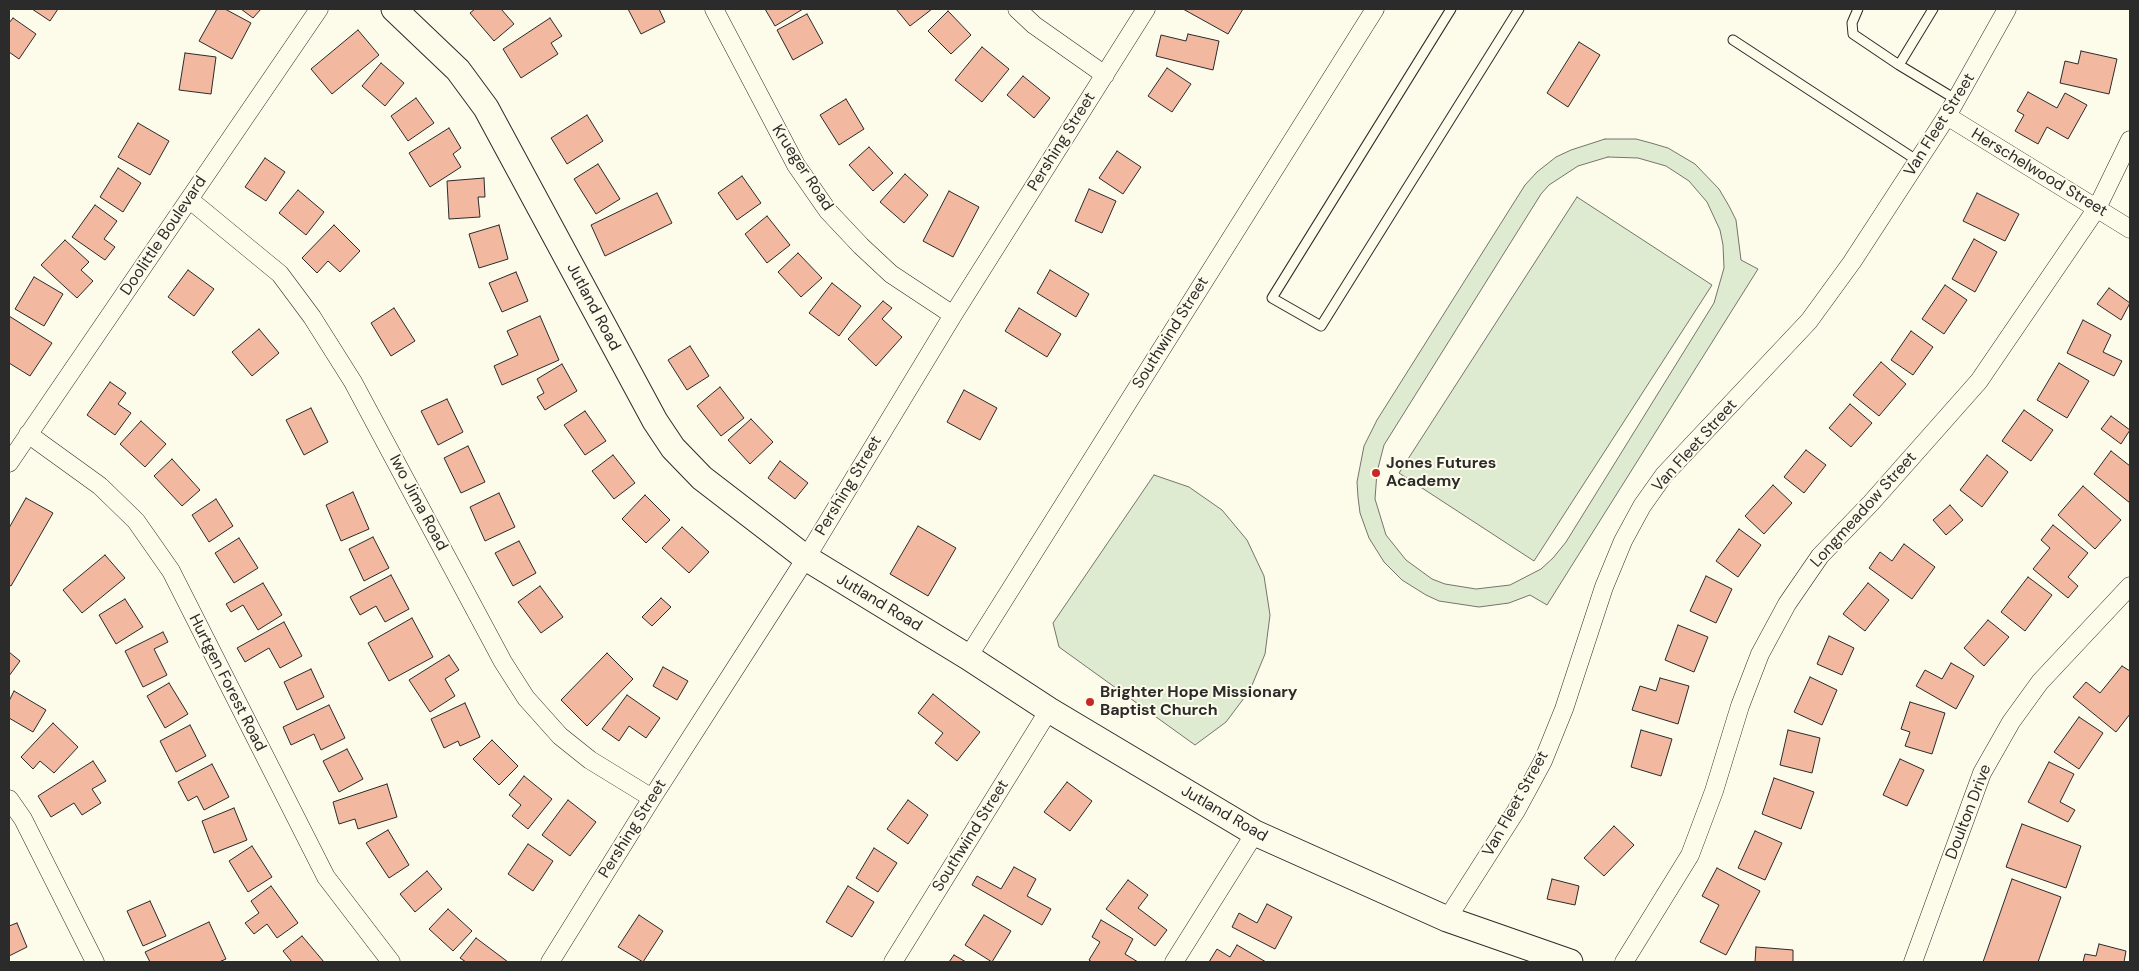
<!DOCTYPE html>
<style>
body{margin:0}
#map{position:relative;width:2139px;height:971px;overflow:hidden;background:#fdfbea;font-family:"DM Sans",sans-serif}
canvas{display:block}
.frame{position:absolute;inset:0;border:10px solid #2b2b2b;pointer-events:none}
</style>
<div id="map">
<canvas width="2139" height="971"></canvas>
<div class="frame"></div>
</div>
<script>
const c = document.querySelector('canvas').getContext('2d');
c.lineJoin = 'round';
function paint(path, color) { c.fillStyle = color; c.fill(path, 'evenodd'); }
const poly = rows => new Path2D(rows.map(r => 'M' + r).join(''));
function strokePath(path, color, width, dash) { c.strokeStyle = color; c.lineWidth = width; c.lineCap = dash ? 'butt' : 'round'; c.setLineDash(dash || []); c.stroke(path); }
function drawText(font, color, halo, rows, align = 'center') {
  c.font = font + ' "DM Sans",sans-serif'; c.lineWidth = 4; c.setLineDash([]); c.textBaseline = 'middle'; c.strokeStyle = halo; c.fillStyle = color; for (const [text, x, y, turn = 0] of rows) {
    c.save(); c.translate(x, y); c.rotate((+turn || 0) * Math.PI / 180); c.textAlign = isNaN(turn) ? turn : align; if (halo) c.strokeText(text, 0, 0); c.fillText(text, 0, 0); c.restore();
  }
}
const green = poly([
 [1605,139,1636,139,1651,143,1668,148,1695,164,1719,189,1729,206,1736,220,1741,260,1758,269,1547,605,1530,595,1509,603,1479,607,1439,601,1426,595,1402,580,1384,562,1369,538,1360,513,1358,497,1357,482,1364,446,1377,420,1525,185,1537,172,1556,157,1571,150,1605,139],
 [1608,157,1638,158,1666,166,1689,181,1707,202,1720,230,1723,245,1724,268,1714,303,1566,542,1553,558,1541,569,1510,585,1476,589,1445,584,1432,579,1406,560,1386,535,1375,499,1377,472,1384,445,1541,194,1549,185,1578,166,1608,157],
 [1577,197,1712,285,1534,561,1399,473,1577,197],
 [1154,475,1189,487,1222,510,1247,540,1264,576,1270,615,1265,654,1250,690,1226,722,1195,745,1059,647,1053,623,1154,475]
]);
paint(green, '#deebd1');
strokePath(green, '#74746e', 1);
const building = poly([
 [32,9,58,9,50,21,32,9],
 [217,9,225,9,251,23,232,59,199,41,217,9],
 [241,9,261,9,253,18,241,9],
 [475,9,501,9,514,24,494,41,470,13,475,9],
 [628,9,659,9,665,22,641,34,628,9],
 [765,9,803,9,775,26,765,9],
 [896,9,932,9,910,26,896,9],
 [1183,9,1243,9,1228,34,1183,9],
 [948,11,971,35,951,54,928,31,948,11],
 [807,14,823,43,793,60,777,30,807,14],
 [13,18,36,34,19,59,9,52,9,23,13,18],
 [550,18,562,36,551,43,558,54,521,78,503,49,550,18],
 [358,30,379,55,332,94,311,69,358,30],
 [1188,34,1219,41,1213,70,1156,56,1161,35,1186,41,1188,34],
 [1579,42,1600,55,1568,107,1547,93,1579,42],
 [982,47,1009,69,982,102,955,80,982,47],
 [2081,51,2117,59,2109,94,2060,83,2065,61,2078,64,2081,51],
 [185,53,216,57,211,94,179,90,185,53],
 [381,63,404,83,385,106,362,86,381,63],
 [1167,68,1191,84,1172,112,1148,96,1167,68],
 [1023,76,1050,98,1034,118,1007,95,1023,76],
 [2028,92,2057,108,2065,93,2087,105,2068,139,2047,127,2038,144,2015,131,2024,115,2017,111,2028,92],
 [416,98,434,123,408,141,391,116,416,98],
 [846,99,864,129,839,145,820,115,846,99],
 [587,115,603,141,567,164,551,138,587,115],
 [138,123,169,141,150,175,118,157,138,123],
 [449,128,461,148,453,154,461,167,430,187,409,153,449,128],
 [869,147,893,173,873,191,849,165,869,147],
 [1117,151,1141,167,1123,194,1099,178,1117,151],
 [265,158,285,172,266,201,245,187,265,158],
 [598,164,620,199,596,214,574,179,598,164],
 [118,168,141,183,123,212,100,197,118,168],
 [905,174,928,195,904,223,880,202,905,174],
 [742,176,761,203,737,220,718,193,742,176],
 [484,178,485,197,478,197,480,217,449,219,447,181,484,178],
 [1089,189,1116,201,1102,233,1075,221,1089,189],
 [298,190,324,212,306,235,279,213,298,190],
 [949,191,979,207,953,257,923,241,949,191],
 [657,193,672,223,605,256,591,225,657,193],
 [1977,193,2019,214,2005,241,1963,221,1977,193],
 [95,205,117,221,104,239,115,247,105,260,72,237,95,205],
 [767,216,790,245,767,263,745,234,767,216],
 [334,225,360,251,340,272,328,261,317,273,302,258,334,225],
 [499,225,508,259,479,268,469,234,499,225],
 [1974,239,1997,252,1975,292,1952,279,1974,239],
 [65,240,89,262,81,270,93,281,77,298,41,265,65,240],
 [798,253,822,278,801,297,778,272,798,253],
 [188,270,214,289,194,316,168,297,188,270],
 [1050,270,1089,294,1076,317,1037,293,1050,270],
 [516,272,528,301,502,312,489,283,516,272],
 [34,277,63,294,44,326,15,309,34,277],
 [832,283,861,306,839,336,809,313,832,283],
 [1945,285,1967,300,1944,334,1922,319,1945,285],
 [2109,288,2130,303,2121,320,2097,304,2109,288],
 [883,301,892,308,882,319,902,337,876,366,848,339,883,301],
 [394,308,415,341,391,356,371,323,394,308],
 [1019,308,1061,334,1047,357,1005,331,1019,308],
 [9,316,52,343,30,376,9,363,9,316],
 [540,316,559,360,502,385,494,366,518,355,507,331,540,316],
 [2083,320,2111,335,2103,352,2122,361,2114,376,2067,353,2083,320],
 [259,329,279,353,252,376,232,352,259,329],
 [1911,331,1933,347,1913,375,1891,360,1911,331],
 [690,346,709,376,687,390,668,360,690,346],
 [1881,362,1906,384,1879,416,1853,395,1881,362],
 [2059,363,2089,381,2067,418,2037,400,2059,363],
 [562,364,577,391,545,410,537,397,544,393,537,379,562,364],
 [110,382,126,393,118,404,131,413,115,435,87,415,110,382],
 [720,387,744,418,721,436,697,406,720,387],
 [964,390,997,408,980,440,947,422,964,390],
 [447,399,463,432,438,445,421,411,447,399],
 [1850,404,1872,423,1851,447,1829,428,1850,404],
 [311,408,328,442,304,455,286,420,311,408],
 [2024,410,2053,430,2031,461,2002,441,2024,410],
 [585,411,606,441,585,455,564,425,585,411],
 [2111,416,2130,430,2121,444,2101,429,2111,416],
 [751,419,773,442,750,464,728,440,751,419],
 [141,421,166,444,145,467,120,444,141,421],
 [468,446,485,482,461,493,444,458,468,446],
 [1806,450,1826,465,1804,493,1784,477,1806,450],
 [2111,451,2130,466,2130,503,2094,474,2111,451],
 [613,455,635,483,614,499,592,471,613,455],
 [1987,455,2008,472,1982,507,1960,490,1987,455],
 [172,459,200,490,182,506,154,476,172,459],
 [780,461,808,483,795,499,768,478,780,461],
 [1773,485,1792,503,1764,534,1745,516,1773,485],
 [2083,486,2121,520,2095,549,2058,515,2083,486],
 [353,492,369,529,341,541,326,505,353,492],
 [499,493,515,527,485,541,470,507,499,493],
 [645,495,670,520,646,543,622,519,645,495],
 [26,498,53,513,11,586,9,585,9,528,26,498],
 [216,499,233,526,209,542,192,515,216,499],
 [1950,505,1963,520,1946,535,1933,520,1950,505],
 [2053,525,2088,553,2068,577,2078,586,2068,598,2033,569,2050,548,2041,540,2053,525],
 [918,526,956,548,928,596,890,574,918,526],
 [682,527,709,552,689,573,662,548,682,527],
 [1739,529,1761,545,1738,577,1716,561,1739,529],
 [373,537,389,568,364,581,349,549,373,537],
 [239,538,258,568,234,583,215,553,239,538],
 [519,541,536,573,513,586,495,553,519,541],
 [1904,544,1935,567,1912,599,1869,568,1880,552,1892,561,1904,544],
 [105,555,125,578,82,613,63,590,105,555],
 [391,575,409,609,385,622,376,606,360,615,350,597,391,575],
 [1706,576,1732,589,1716,623,1690,611,1706,576],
 [2028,577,2052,595,2025,631,2001,612,2028,577],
 [263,583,282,615,258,630,243,605,231,612,226,604,263,583],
 [1868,583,1889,600,1865,631,1843,614,1868,583],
 [540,586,563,617,541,633,518,602,540,586],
 [661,598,671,607,652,626,642,617,661,598],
 [125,599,143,627,116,644,99,615,125,599],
 [412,618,433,657,389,681,368,643,412,618],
 [1988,620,2009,637,1984,666,1964,648,1988,620],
 [284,622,302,656,280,668,269,648,245,662,237,648,284,622],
 [1678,625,1708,637,1694,672,1665,660,1678,625],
 [163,632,168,642,154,649,167,675,143,687,125,651,163,632],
 [1829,636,1854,648,1842,675,1817,664,1829,636],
 [9,652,20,661,9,676,9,652],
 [607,653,633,679,587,726,561,700,607,653],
 [449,655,459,670,445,679,455,696,430,712,409,680,449,655],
 [1951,663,1974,676,1956,709,1916,686,1925,670,1942,679,1951,663],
 [2122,666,2130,671,2130,714,2116,732,2073,697,2086,682,2100,693,2122,666],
 [663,667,688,681,677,700,653,686,663,667],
 [311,669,324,697,297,710,284,682,311,669],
 [1810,677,1837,690,1822,725,1794,712,1810,677],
 [1660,678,1689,686,1678,724,1632,710,1640,686,1656,691,1660,678],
 [169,683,188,714,165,728,147,696,169,683],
 [14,691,46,710,33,732,9,718,9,701,14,691],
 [933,694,980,732,957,761,935,743,943,733,918,713,933,694],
 [627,695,660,718,646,738,629,726,619,741,602,729,627,695],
 [1910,702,1945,713,1932,754,1905,746,1910,732,1901,729,1910,702],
 [465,703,480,737,460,746,458,741,444,748,431,719,465,703],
 [329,705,345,738,321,750,314,734,291,745,283,727,329,705],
 [2079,717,2103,733,2079,769,2054,752,2079,717],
 [53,723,78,747,54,773,40,761,33,769,21,757,53,723],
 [190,725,206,756,176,772,160,741,190,725],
 [1641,730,1672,739,1661,776,1631,767,1641,730],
 [1788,730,1820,738,1812,773,1780,765,1788,730],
 [492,740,518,766,499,785,473,759,492,740],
 [347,749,363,779,339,792,323,761,347,749],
 [1900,759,1924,770,1907,806,1883,795,1900,759],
 [93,761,106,781,92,789,101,803,82,815,74,803,51,817,38,796,93,761],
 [2049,762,2074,774,2060,802,2075,810,2068,822,2028,802,2049,762],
 [212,764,229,797,204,810,197,796,188,801,178,782,212,764],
 [524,776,552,799,528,829,512,816,521,805,509,795,524,776],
 [1774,778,1814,792,1801,829,1762,814,1774,778],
 [1067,782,1092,801,1070,831,1044,812,1067,782],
 [387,784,397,817,358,829,355,819,339,824,333,802,387,784],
 [568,800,596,822,570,856,542,835,568,800],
 [908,800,928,815,908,844,887,829,908,800],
 [234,808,247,840,214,853,202,821,234,808],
 [2022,824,2081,846,2066,888,2006,867,2022,824],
 [1614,826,1634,845,1604,876,1584,858,1614,826],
 [388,830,409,865,389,878,366,843,388,830],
 [1755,831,1782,843,1765,880,1738,868,1755,831],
 [528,844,553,861,533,891,508,874,528,844],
 [252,846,272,877,248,892,229,861,252,846],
 [874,848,897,863,878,892,856,878,874,848],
 [1014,867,1036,879,1027,896,1051,909,1042,925,972,885,977,876,1001,889,1014,867],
 [1717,868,1760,891,1726,955,1700,942,1719,905,1702,896,1717,868],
 [427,871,442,889,415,912,400,894,427,871],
 [1552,879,1579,886,1575,905,1547,899,1552,879],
 [2012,879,2061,897,2038,962,1983,962,2012,879],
 [1128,880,1148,895,1138,908,1167,930,1155,946,1106,909,1128,880],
 [271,886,298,923,277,938,267,924,254,934,245,923,259,913,251,901,271,886],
 [848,886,874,902,852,937,826,922,848,886],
 [150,901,166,936,143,946,127,911,150,901],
 [1267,904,1292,917,1275,949,1232,927,1239,913,1257,923,1267,904],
 [448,909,472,931,453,951,429,929,448,909],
 [639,915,663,931,643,962,618,947,639,915],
 [984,915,1011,931,992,962,965,945,984,915],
 [1101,920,1133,939,1125,954,1138,962,1092,962,1089,960,1100,942,1092,937,1101,920],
 [209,922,226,959,219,962,150,962,145,952,209,922],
 [17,923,27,947,9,956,9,926,17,923],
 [302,936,324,962,292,962,283,951,302,936],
 [476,938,508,962,466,962,460,958,476,938],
 [2099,944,2126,951,2124,962,2083,962,2085,954,2096,956,2099,944],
 [1237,945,1266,962,1209,962,1217,949,1230,957,1237,945],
 [1756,947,1793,950,1793,962,1755,962,1756,947],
 [954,955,966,962,949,962,954,955]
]);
paint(building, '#f2b8a0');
strokePath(building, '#2b2b2b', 1);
const lane = poly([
 [1451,9,1272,298,1321,326,1519,9],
 [1858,9,1852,23,1853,34,1899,65,1933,9],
 [1733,40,1918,161],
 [1899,65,1957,100]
]);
const street = poly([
 [714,9,796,165,828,211,861,246,891,274,953,315],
 [1017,9,1034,25,1105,75],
 [1947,116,2130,229],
 [190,200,280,274,312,317,353,382,503,662,526,698,560,736,590,760,652,798],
 [28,434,100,486,136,521,171,571,326,877,391,962],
 [9,463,319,9],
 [968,657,1375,9],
 [9,799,23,819,95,962],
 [1447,919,1516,811,1543,761,1564,709,1604,587,1623,541,1642,506,1664,475,1809,321,1852,262,1947,116,2007,9],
 [550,962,652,798,806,558,953,315,1146,9],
 [893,962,1049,710],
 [1174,962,1255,833],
 [1624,962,1690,855,1714,791,1740,706,1760,654,1787,604,1820,556,1871,503,1979,381,2097,208,2130,140],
 [1913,962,1982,773,2011,722,2040,682,2130,586]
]);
const secondary = poly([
 [394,9,458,70,486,108,655,421,673,448,702,478,806,558,968,657,1049,710,1255,833,1447,919,1570,962]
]);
strokePath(lane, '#2b2b2b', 11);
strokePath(street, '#2b2b2b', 19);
strokePath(secondary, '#2b2b2b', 27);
strokePath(lane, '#fdfbea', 9);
strokePath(street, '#fdfbea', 18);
strokePath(secondary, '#fdfbea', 25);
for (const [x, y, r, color] of [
 [1376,473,5,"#c62828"],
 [1090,702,5,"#c62828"]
]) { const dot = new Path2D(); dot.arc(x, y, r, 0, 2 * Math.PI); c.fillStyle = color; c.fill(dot); strokePath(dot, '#fdfbea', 2); }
drawText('16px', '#2b2b2b', '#fdfbea', [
 ["Van Fleet Street",1940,125,-58],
 ["Pershing Street",1062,142,-58],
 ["Krueger Road",802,168,57],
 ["Herschelwood Street",2039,173,31],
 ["Doolittle Boulevard",164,236,-56],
 ["Jutland Road",593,307,62],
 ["Southwind Street",1171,333,-58],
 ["Van Fleet Street",1695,446,-48],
 ["Pershing Street",849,486,-59],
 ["Iwo Jima Road",418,503,62],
 ["Longmeadow Street",1864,510,-48],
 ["Jutland Road",879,603,31],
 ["Hurtgen Forest Road",227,683,63],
 ["Van Fleet Street",1516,804,-61],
 ["Doulton Drive",1969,812,-69],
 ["Jutland Road",1224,814,30],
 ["Pershing Street",633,829,-58],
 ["Southwind Street",971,836,-58]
]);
drawText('bold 16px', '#2b2b2b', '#fdfbea', [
 ["Jones Futures",1386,464],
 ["Academy",1386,482],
 ["Brighter Hope Missionary",1100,693],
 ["Baptist Church",1100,711]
], 'left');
</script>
